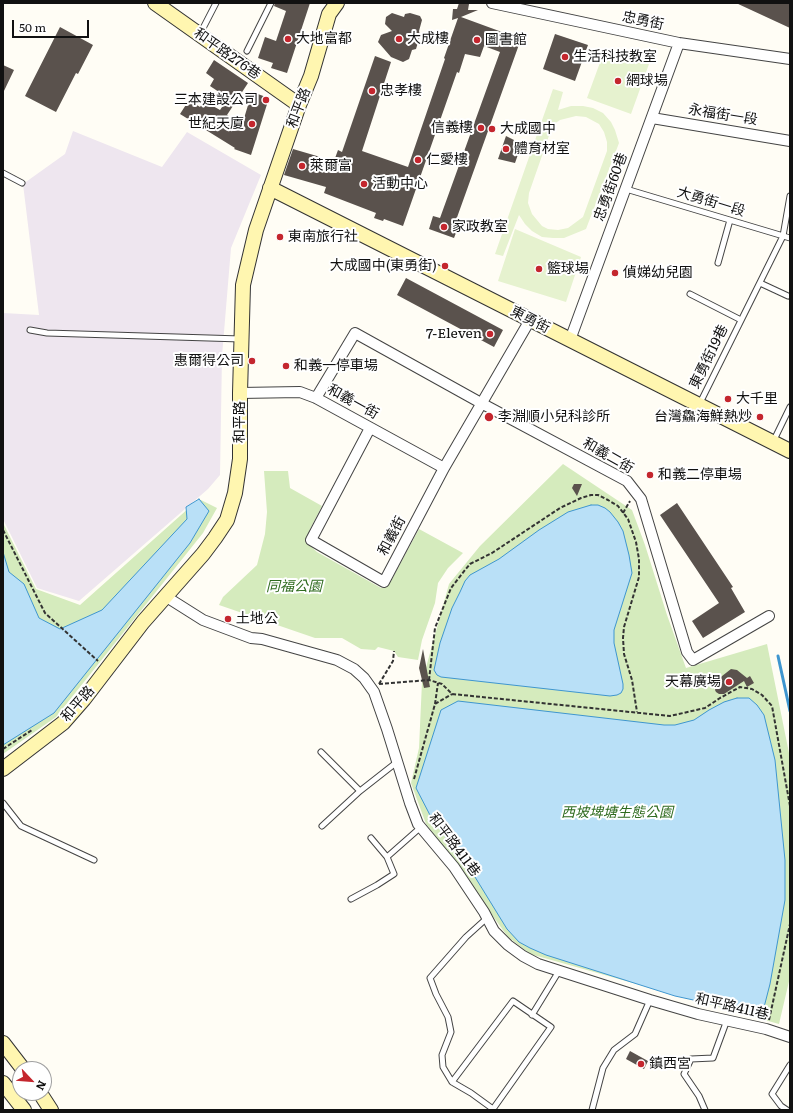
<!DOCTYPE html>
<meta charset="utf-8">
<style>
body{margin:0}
#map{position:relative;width:793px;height:1113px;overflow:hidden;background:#fffdf5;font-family:Literata,serif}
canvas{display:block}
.frame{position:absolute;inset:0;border:4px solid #111;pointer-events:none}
.north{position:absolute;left:12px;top:1061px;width:40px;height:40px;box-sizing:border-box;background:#fff;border:1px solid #a0a0a0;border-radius:50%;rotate:116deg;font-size:11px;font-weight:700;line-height:16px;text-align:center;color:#111}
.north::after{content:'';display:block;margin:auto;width:14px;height:18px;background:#c4262e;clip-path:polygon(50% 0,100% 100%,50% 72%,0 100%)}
.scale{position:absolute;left:12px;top:20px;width:77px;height:18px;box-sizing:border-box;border:2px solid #111;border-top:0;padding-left:5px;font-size:12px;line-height:14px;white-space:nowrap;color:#111;-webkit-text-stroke:3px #fff;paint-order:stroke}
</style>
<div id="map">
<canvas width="793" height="1113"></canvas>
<div class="frame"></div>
<div class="north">N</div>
<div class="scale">50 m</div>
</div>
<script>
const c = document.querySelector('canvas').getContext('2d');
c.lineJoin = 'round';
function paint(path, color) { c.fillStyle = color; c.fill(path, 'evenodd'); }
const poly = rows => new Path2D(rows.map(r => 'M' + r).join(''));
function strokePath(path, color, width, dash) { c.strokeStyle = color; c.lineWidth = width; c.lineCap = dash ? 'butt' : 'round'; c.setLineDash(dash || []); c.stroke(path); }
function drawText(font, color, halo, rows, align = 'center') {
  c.font = font + ' Literata,"Noto Sans TC",serif'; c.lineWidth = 4; c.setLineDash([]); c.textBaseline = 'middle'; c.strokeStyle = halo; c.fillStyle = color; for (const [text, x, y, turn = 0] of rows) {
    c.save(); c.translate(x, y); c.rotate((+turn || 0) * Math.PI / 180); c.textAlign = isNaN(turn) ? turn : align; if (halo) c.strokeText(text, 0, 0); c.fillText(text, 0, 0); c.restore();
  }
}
paint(poly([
 [73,131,162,167,187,132,261,175,231,248,222,356,220,475,208,489,79,601,37,588,3,519,3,313,39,315,23,184,65,154]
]), '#eee6ef');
paint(poly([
 [563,464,632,510,645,545,667,615,686,668,767,644,790,758,790,977,779,1024,530,954,508,937,426,824,411,783,419,748,422,682,449,584,480,546],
 [264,471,288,471,290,488,322,506,310,529,306,542,317,552,381,588,386,587,391,581,419,529,463,553,448,568,438,583,435,603,422,640,418,660,398,657,394,651,378,647,375,650,361,649,342,638,315,638,219,605,223,597,257,565,265,534,267,512],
 [199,499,217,508,203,533,56,717,3,754,3,523,36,589,80,605]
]), '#d5ebbd');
paint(poly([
 [605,49,649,64,631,114,587,98],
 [553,89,563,92,558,110,571,106,583,106,593,108,603,113,611,122,615,130,619,143,586,229,564,238,553,238,542,237,532,231,525,224,519,215,503,256,495,254],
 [576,116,586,117,599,124,604,132,607,142,607,151,583,217,568,228,558,230,548,229,542,226,532,214,528,203,529,193,551,130,554,124,560,120],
 [515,229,581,257,566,302,498,281]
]), '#e6f2cf');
const water = poly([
 [199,499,209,511,190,543,54,713,3,745,3,552,9,572,24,584,39,618,60,629,102,610,187,519,186,507,199,499],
 [591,505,598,505,605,508,610,512,618,522,623,531,629,555,632,573,614,630,614,643,623,684,623,689,621,693,617,695,610,696,441,677,437,675,434,670,440,643,452,608,460,592,465,581,470,575,499,559,539,530,568,512,591,505],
 [737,698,749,698,757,705,764,715,775,760,785,860,785,900,770,984,762,1015,675,996,546,955,530,948,519,942,507,929,475,877,431,817,416,788,441,710,458,701,664,725,675,725,694,720,709,710,724,702,737,698]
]);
paint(water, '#b9e0f7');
strokePath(water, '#3f96cf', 1);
strokePath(poly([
 [778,656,790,711]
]), '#3f96cf', 3);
paint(poly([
 [275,3,310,3,287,73,271,68,273,63,258,58,265,37,276,41,286,11,274,6],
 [459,3,469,4,468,10,478,10,461,17,521,39,455,223,459,225,454,238,429,229,433,216,440,218,500,52,484,46,480,57,465,54,459,73,457,72,403,226,384,219,383,221,374,218,376,213,324,193,326,187,284,175,293,149,334,161,338,150,342,152,375,56,391,62,362,151,408,167,445,59,444,58,458,18,452,20,453,9,457,9],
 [736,3,790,3,790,28],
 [392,13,404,17,405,14,410,13,420,16,422,20,419,31,420,36,416,49,412,50,409,59,403,62,391,57,378,42,381,35,392,31,385,24,386,17],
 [60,27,93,45,78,74,76,73,56,112,25,96],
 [555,34,588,45,575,81,543,69],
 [214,60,248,83,227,115,242,125,252,92,269,98,251,155,234,149,235,148,180,114,189,100,200,107,204,101,220,110,228,98,210,86,214,79,206,73],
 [3,65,14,70,3,93],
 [506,136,514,140,514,141,522,143,515,163,498,159],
 [406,278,503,330,494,347,397,295],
 [574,484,582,484,577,496,572,488],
 [677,503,733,587,731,588,745,612,703,638,692,621,719,603,660,515],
 [423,649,430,687,424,688,419,668],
 [731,669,737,670,747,678,750,676,754,683,747,687,744,681,724,694,719,694,716,692,715,690,715,682,717,680],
 [630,1051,648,1061,644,1069,626,1059]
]), '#5a524d');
const lane = poly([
 [200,34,216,3],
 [247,51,271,3],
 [3,173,22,183],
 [626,189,790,238],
 [718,263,730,220],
 [760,283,788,296],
 [690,294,741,320],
 [30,330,47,333,241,339],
 [699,405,783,236,790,196],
 [773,442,790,407],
 [321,752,360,791],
 [3,803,21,826,94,860],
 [322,826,360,791,397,762],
 [371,838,387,857],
 [351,899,377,885,394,874,387,857,421,827],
 [532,1015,559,971],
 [452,1082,513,1001,551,1027,493,1109,471,1093,452,1082,443,1067,442,1055,451,1032,448,1017,436,994,430,978,466,937,487,918],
 [592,1110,603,1068,614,1050,635,1034,650,1000],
 [705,1110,699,1096,684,1074,691,1059,713,1058,727,1020],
 [787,1110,781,1106,772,1094,790,1065]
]);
const street = poly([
 [492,3,679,43,790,59],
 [652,118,790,141],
 [570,340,679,43],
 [240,393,300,392,316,398,444,468],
 [316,398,355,333,481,403,627,481,641,499,687,652,693,660,769,616],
 [370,428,311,540,384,582,444,468,530,320],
 [165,596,203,620,251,638,262,639,337,660,354,669,364,678,374,692,387,729,410,803,418,824,454,867,484,912,494,931,508,945,523,956,538,964,650,1000,698,1014,766,1029,790,1037]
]);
const secondary = poly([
 [155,3,299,105],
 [270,188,790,451],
 [3,769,63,723,84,699,143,622,203,554,215,538,227,520,235,493,240,459,240,393,243,285,256,230,299,105,311,76,329,14,337,3],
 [3,1043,23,1069],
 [3,1083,24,1110],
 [40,1093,51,1110]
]);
strokePath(lane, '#444', 7);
strokePath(street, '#444', 12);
strokePath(secondary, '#333', 16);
strokePath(poly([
 [623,513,630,501],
 [3,530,45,613,98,661],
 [429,680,435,628,451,588,465,570,470,564,492,553,560,508,581,498,591,495,598,495,608,500,618,506,628,519,636,542,639,559,639,577,624,627,623,638,624,654,632,680,637,712],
 [379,684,429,680,442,684,452,694,670,716,705,708,720,698,740,687,752,689,762,695,772,706,790,806],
 [379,684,393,661,394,651],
 [435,704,438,683],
 [3,749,32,730],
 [414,779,435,704,452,694],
 [769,1020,790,924]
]), '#333', 2, [4, 2]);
strokePath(lane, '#fff', 5);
strokePath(street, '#fff', 10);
strokePath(secondary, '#fff6b0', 14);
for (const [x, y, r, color] of [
 [288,39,4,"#c4262e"],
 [399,39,4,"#c4262e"],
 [477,40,4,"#c4262e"],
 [565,57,4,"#c4262e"],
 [618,81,4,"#c4262e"],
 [372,91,4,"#c4262e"],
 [266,100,4,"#c4262e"],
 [252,124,4,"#c4262e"],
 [481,128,4,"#c4262e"],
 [492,129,4,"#c4262e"],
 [506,149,4,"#c4262e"],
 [418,160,4,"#c4262e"],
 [302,166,4,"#c4262e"],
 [364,184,4,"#c4262e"],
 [444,227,4,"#c4262e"],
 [280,237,4,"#c4262e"],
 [445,266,4,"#c4262e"],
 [539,269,4,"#c4262e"],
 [615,273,4,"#c4262e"],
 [490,334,4,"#c4262e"],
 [252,361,4,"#c4262e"],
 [286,366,4,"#c4262e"],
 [728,399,4,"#c4262e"],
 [489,417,5,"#c4262e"],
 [760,417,4,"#c4262e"],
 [650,475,4,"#c4262e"],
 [228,619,4,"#c4262e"],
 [729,682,4,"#c4262e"],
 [641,1064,4,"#c4262e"]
]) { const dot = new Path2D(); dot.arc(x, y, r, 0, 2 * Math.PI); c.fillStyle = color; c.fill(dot); strokePath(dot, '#fff', 1.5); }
drawText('14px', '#111', '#fff', [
 ["忠勇街",643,21,12],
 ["和平路276巷",227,54,35],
 ["和平路",299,108,-69],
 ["永福街一段",723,115,9],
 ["忠勇街60巷",611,187,-70],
 ["大勇街一段",711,202,17],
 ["東勇街",530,320,27],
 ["東勇街19巷",709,357,-64],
 ["和義一街",353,402,29],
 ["和平路",240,422,-90],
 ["和義二街",608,456,30],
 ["和義街",392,536,-62],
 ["和平路",78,704,-49],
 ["和平路411巷",454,845,53],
 ["和平路411巷",732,1007,13]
]);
drawText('14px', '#111', '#fff', [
 ["大地富都",296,39],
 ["大成樓",407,39],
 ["圖書館",485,40],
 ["生活科技教室",573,57],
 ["網球場",626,81],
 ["忠孝樓",380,91],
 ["三本建設公司",258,100,"right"],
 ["世紀天廈",244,124,"right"],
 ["信義樓",473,128,"right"],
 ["大成國中",500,129],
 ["體育材室",514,149],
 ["仁愛樓",426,160],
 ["萊爾富",310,166],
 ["活動中心",372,184],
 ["家政教室",452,227],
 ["東南旅行社",288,237],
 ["大成國中(東勇街)",437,266,"right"],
 ["籃球場",547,269],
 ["偵娣幼兒園",623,273],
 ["7-Eleven",482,334,"right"],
 ["惠爾得公司",244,361,"right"],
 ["和義一停車場",294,366],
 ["大千里",736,399],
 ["李淵順小兒科診所",498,417],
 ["台灣鱻海鮮熱炒",752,417,"right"],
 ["和義二停車場",658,475],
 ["土地公",236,619],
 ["天幕廣場",721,682,"right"],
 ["鎮西宮",649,1064]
], 'left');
drawText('italic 14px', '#2f6b1f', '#fff', [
 ["同福公園",294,587],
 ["西坡埤塘生態公園",617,813]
]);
</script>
